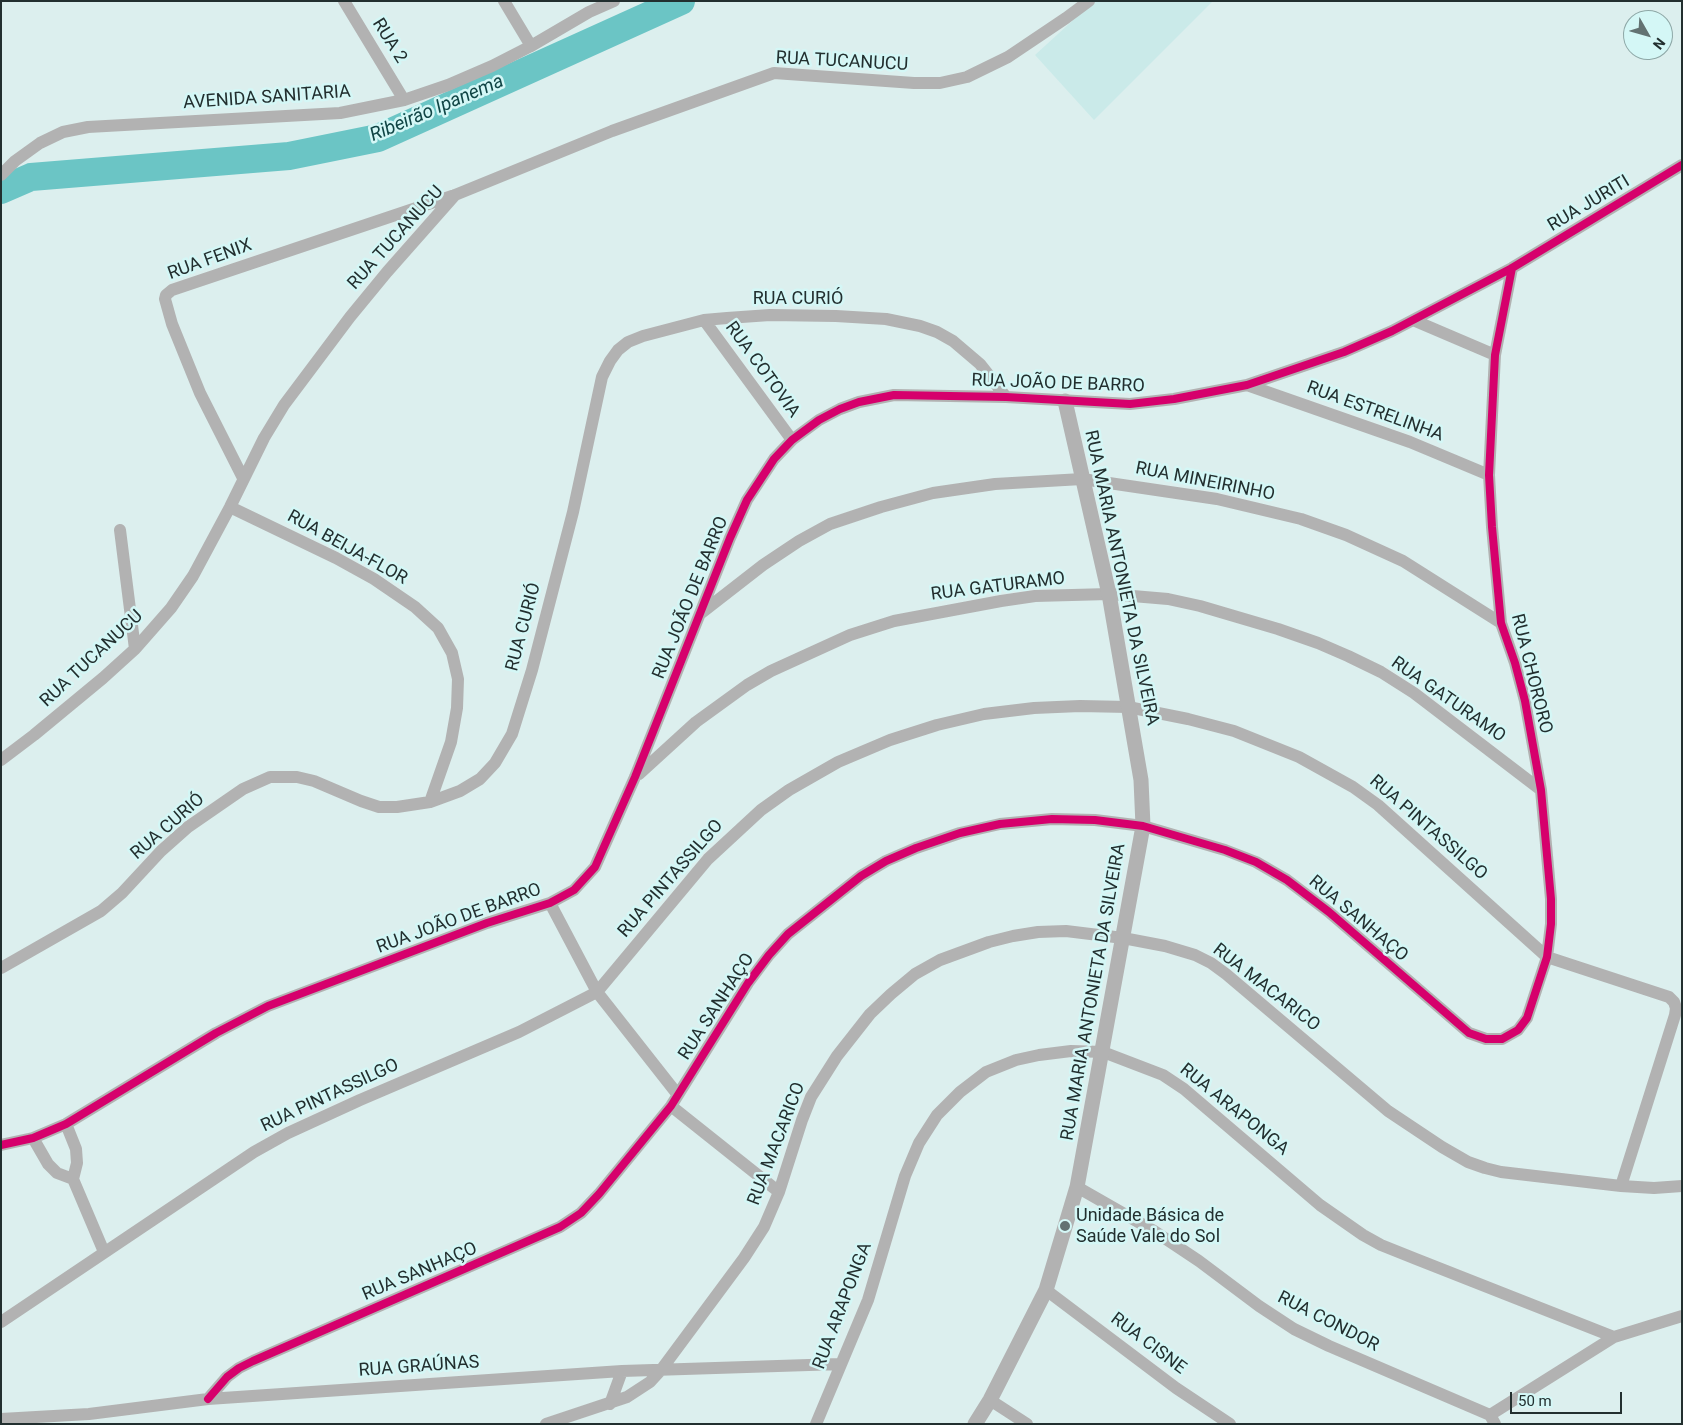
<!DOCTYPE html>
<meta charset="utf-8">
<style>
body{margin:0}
#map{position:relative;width:1683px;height:1425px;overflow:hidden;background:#dcefee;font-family:Roboto,sans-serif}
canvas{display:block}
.frame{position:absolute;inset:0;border:2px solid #222f2f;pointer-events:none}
.north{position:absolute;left:1623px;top:10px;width:50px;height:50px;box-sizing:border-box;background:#d4f7f6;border:1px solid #8da7a6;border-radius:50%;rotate:128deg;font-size:14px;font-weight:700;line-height:20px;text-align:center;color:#222f2f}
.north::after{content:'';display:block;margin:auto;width:18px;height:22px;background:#637272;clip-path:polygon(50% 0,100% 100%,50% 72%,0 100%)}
.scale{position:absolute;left:1510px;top:1392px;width:112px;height:22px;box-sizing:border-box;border:2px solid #222f2f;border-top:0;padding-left:6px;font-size:15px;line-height:18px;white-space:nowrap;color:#222f2f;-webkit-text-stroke:4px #d4f7f6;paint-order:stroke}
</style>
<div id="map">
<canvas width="1683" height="1425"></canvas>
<div class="frame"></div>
<div class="north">N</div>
<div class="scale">50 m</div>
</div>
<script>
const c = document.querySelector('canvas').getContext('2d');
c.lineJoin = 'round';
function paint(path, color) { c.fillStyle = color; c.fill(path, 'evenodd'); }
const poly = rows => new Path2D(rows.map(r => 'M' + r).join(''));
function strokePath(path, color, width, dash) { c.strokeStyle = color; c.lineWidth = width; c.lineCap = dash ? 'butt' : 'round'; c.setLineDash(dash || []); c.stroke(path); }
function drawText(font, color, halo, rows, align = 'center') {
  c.font = font + ' Roboto,sans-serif'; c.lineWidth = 5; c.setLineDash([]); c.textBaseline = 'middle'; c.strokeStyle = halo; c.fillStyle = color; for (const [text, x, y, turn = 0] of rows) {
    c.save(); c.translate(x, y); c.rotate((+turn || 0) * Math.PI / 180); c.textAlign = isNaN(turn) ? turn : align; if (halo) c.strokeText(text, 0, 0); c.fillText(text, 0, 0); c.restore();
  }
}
paint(poly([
 [1094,1,1213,1,1094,120,1035,55]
]), '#caeae9');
strokePath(poly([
 [1,190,31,177,289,156,378,138,681,1]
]), '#6bc5c5', 28);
strokePath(poly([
 [344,1,404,100],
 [504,1,531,46],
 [1,175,15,161,40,143,63,132,88,127,340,113,404,100,448,85,492,66,531,46,589,12,614,1],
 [704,320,792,440],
 [1413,320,1495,355],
 [1247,385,1410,442,1489,475],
 [243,478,200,393,172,324,165,299,166,295,172,290,455,195,612,131,774,73,914,83,940,83,967,77,1008,57,1066,18,1089,1],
 [230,507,336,558,374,579,415,607,438,628,452,653,458,679,457,708,451,742,430,802],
 [120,530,135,649],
 [700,614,763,565,799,541,830,524,881,507,933,493,995,484,1082,479,1217,499,1301,519,1346,535,1403,561,1501,623],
 [1,760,34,735,103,678,135,649,171,608,193,576,230,507,264,438,284,405,350,317,387,272,455,195],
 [639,774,696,722,747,685,771,671,850,635,894,621,1001,601,1035,596,1109,594,1168,599,1200,606,1278,629,1318,643,1348,656,1381,672,1414,693,1541,790],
 [550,903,597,992,678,1095],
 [1,968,101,911,122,893,161,851,188,827,243,789,270,777,297,777,314,781,361,801,379,807,397,807,430,802,460,791,480,779,495,763,512,734,532,670,573,512,602,377,610,361,618,350,628,342,643,336,704,320,727,318,770,315,836,316,886,319,920,326,937,332,953,341,980,364,1006,397],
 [671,1106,779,1192],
 [66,1124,76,1149,77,1163,73,1179,104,1252],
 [33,1138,48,1164,57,1173,73,1179],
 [1,1145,33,1138,66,1124,216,1033,268,1006,487,923,550,903,574,890,595,867,635,777,730,538,747,500,774,459,792,440,819,420,840,409,859,402,894,395,1006,397,1130,404,1174,399,1247,385,1344,352,1392,331,1512,268,1682,165],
 [1077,1187,1154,1231,1199,1261,1259,1306,1294,1329,1329,1346,1490,1415,1495,1424],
 [1046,1290,1176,1388,1230,1424],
 [1,1322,254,1152,288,1133,360,1100,519,1032,597,992,708,859,761,810,789,790,838,762,890,740,937,725,984,714,1034,708,1080,706,1128,707,1188,719,1234,731,1299,757,1353,787,1378,805,1547,957,1669,997,1674,1002,1676,1008,1675,1015,1621,1186],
 [208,1399,227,1377,239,1368,253,1361,512,1248,560,1227,581,1213,599,1194,671,1106,748,983,769,955,788,934,861,876,886,861,916,848,960,833,1000,824,1052,819,1095,820,1143,826,1225,850,1256,862,1287,880,1329,912,1469,1033,1486,1039,1502,1039,1518,1030,1527,1018,1547,957,1551,924,1551,899,1541,790,1525,701,1515,663,1501,623,1492,527,1489,475,1495,355,1512,268],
 [990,1400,1027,1424],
 [610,1404,622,1371],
 [1490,1415,1614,1337,1682,1316],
 [1,1419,89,1414,208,1399,622,1371,840,1364],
 [546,1424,627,1397,650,1382,661,1370,744,1258,764,1227,779,1192,802,1120,811,1097,837,1056,870,1014,891,994,915,974,940,960,989,942,1013,936,1038,932,1066,931,1123,938,1165,946,1195,955,1211,963,1226,974,1388,1111,1442,1147,1468,1162,1485,1168,1501,1172,1621,1186,1654,1188,1682,1186],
 [816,1424,868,1300,905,1176,919,1143,937,1115,960,1092,986,1072,1016,1060,1039,1055,1071,1051,1103,1052,1163,1075,1184,1089,1320,1205,1363,1235,1381,1245,1416,1259,1614,1337]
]), '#b2b2b2', 12);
strokePath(poly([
 [975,1424,990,1400,1046,1290,1077,1187,1143,826,1141,780,1109,594,1065,401]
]), '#b2b2b2', 15);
strokePath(poly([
 [1,1145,33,1138,66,1124,216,1033,268,1006,487,923,550,903,574,890,595,867,635,777,730,538,747,500,774,459,792,440,819,420,840,409,859,402,894,395,1006,397,1130,404,1174,399,1247,385,1344,352,1392,331,1512,268,1682,165],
 [208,1399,227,1377,239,1368,253,1361,512,1248,560,1227,581,1213,599,1194,671,1106,748,983,769,955,788,934,861,876,886,861,916,848,960,833,1000,824,1052,819,1095,820,1143,826,1225,850,1256,862,1287,880,1329,912,1469,1033,1486,1039,1502,1039,1518,1030,1527,1018,1547,957,1551,924,1551,899,1541,790,1525,701,1515,663,1501,623,1492,527,1489,475,1495,355,1512,268]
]), '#d6006c', 8);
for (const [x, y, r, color] of [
 [1065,1226,6,"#637272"]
]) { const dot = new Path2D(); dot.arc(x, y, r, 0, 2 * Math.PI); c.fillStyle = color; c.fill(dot); strokePath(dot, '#d4f7f6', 2); }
drawText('18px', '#222f2f', '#d4f7f6', [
 ["RUA 2",389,41,58],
 ["RUA TUCANUCU",842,62,3],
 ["AVENIDA SANITARIA",267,98,-4],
 ["RUA JURITI",1589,204,-31],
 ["RUA TUCANUCU",396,238,-48],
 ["RUA FENIX",210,260,-20],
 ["RUA CURIÓ",798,299],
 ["RUA COTOVIA",762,370,54],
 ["RUA JOÃO DE BARRO",1058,384,2],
 ["RUA ESTRELINHA",1375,412,20],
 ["RUA MINEIRINHO",1205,482,11],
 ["RUA BEIJA-FLOR",347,548,29],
 ["RUA MARIA ANTONIETA DA SILVEIRA",1121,578,78],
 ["RUA GATURAMO",998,587,-7],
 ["RUA JOÃO DE BARRO",691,598,-68],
 ["RUA CURIÓ",524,627,-75],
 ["RUA TUCANUCU",92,659,-43],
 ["RUA CHORORO",1531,674,76],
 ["RUA GATURAMO",1448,700,35],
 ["RUA CURIÓ",168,827,-41],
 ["RUA PINTASSILGO",1428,828,41],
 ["RUA PINTASSILGO",671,879,-49],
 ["RUA JOÃO DE BARRO",459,919,-20],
 ["RUA SANHAÇO",1358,919,40],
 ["RUA MACARICO",1266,988,38],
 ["RUA MARIA ANTONIETA DA SILVEIRA",1094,992,-80],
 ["RUA SANHAÇO",717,1007,-57],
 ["RUA PINTASSILGO",330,1096,-25],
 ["RUA ARAPONGA",1234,1110,39],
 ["RUA MACARICO",777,1144,-69],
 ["RUA SANHAÇO",420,1272,-23],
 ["RUA ARAPONGA",843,1306,-69],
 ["RUA CONDOR",1328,1322,27],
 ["RUA CISNE",1148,1344,37],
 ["RUA GRAÚNAS",419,1367,-4]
]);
drawText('18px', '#222f2f', '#d4f7f6', [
 ["Unidade Básica de",1076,1216],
 ["Saúde Vale do Sol",1076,1237]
], 'left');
drawText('italic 19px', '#104545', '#d4f7f6', [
 ["Ribeirão Ipanema",437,109,-23]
]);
</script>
